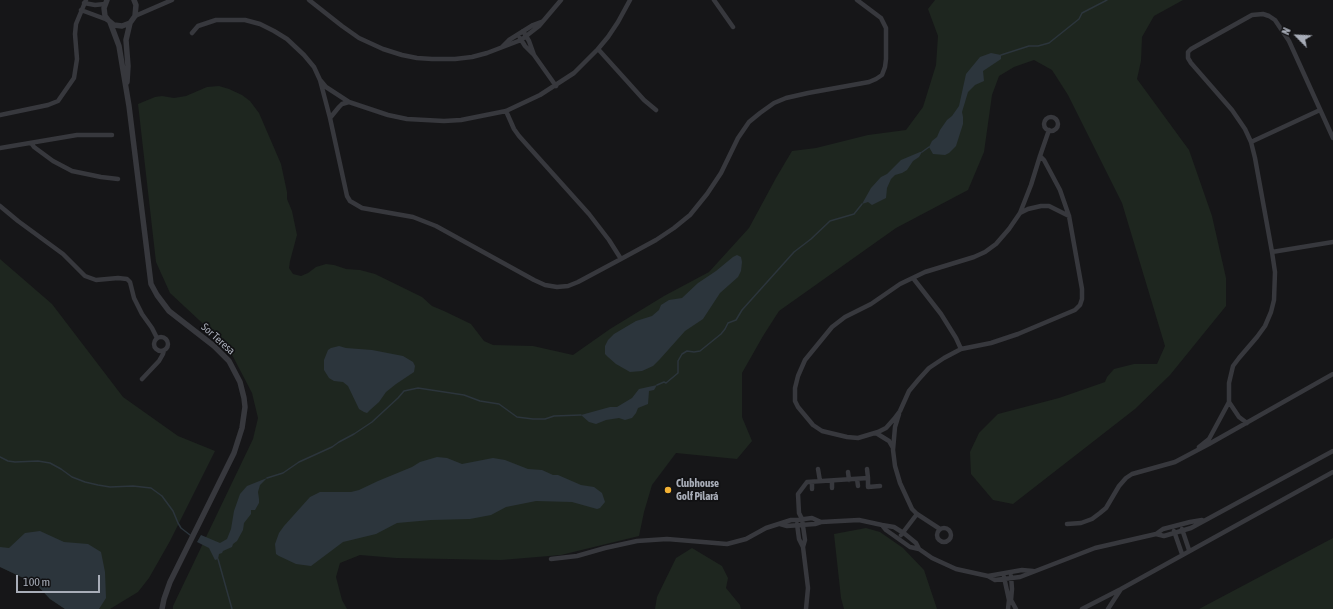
<!DOCTYPE html>
<meta charset="utf-8">
<style>
body{margin:0}
#map{position:relative;width:1333px;height:609px;overflow:hidden;background:#161618;font-family:"Asap Condensed",sans-serif}
canvas{display:block}
.north{position:absolute;left:1277px;top:16px;width:40px;height:40px;-webkit-text-stroke:3px #111113;paint-order:stroke;rotate:294deg;font-size:11px;font-weight:700;line-height:16px;text-align:center;color:#a8adb8}
.north::after{content:'';display:block;margin:auto;width:14px;height:18px;background:#a8adb8;clip-path:polygon(50% 0,100% 100%,50% 72%,0 100%)}
.scale{position:absolute;left:16px;top:575px;width:84px;height:18px;box-sizing:border-box;border:2px solid #a8adb8;border-top:0;padding-left:5px;font-size:12px;line-height:14px;white-space:nowrap;color:#a8adb8;-webkit-text-stroke:3px #111113;paint-order:stroke}
</style>
<div id="map">
<canvas width="1333" height="609"></canvas>
<div class="north">N</div>
<div class="scale">100 m</div>
</div>
<script>
const c = document.querySelector('canvas').getContext('2d');
c.lineJoin = 'round';
function paint(path, color) { c.fillStyle = color; c.fill(path, 'evenodd'); }
const poly = rows => new Path2D(rows.map(r => 'M' + r).join(''));
function strokePath(path, color, width, dash) { c.strokeStyle = color; c.lineWidth = width; c.lineCap = dash ? 'butt' : 'round'; c.setLineDash(dash || []); c.stroke(path); }
function drawText(font, color, halo, rows, align = 'center') {
  c.font = font + ' "Asap Condensed",sans-serif'; c.lineWidth = 3.5; c.setLineDash([]); c.textBaseline = 'middle'; c.strokeStyle = halo; c.fillStyle = color; for (const [text, x, y, turn = 0] of rows) {
    c.save(); c.translate(x, y); c.rotate((+turn || 0) * Math.PI / 180); c.textAlign = isNaN(turn) ? turn : align; if (halo) c.strokeText(text, 0, 0); c.fillText(text, 0, 0); c.restore();
  }
}
paint(poly([
 [935,0,1183,0,1154,16,1142,37,1141,61,1137,79,1189,150,1212,216,1226,278,1226,306,1170,375,1135,409,1013,504,993,500,971,474,970,452,979,433,998,414,1059,398,1105,382,1107,377,1114,369,1134,364,1157,364,1165,346,1122,203,1068,95,1052,70,1034,60,1014,67,999,76,992,95,984,152,968,190,896,228,779,311,763,336,742,373,742,417,752,441,737,459,676,453,652,485,644,512,639,536,561,555,501,560,396,558,360,555,340,563,336,577,342,600,347,609,173,609,173,606,253,439,258,418,252,393,228,347,170,293,156,262,138,104,155,97,162,96,174,98,186,96,207,87,219,86,229,89,242,95,250,101,259,113,281,164,287,192,287,199,292,211,297,235,290,261,289,268,293,274,301,276,308,273,316,267,326,264,334,265,346,269,360,270,375,274,422,297,432,306,444,311,471,324,484,341,493,345,533,346,573,355,610,329,664,296,709,272,749,228,776,178,792,151,816,148,868,135,906,130,923,107,936,65,938,36,928,9],
 [0,259,52,304,123,397,178,436,215,451,170,541,149,578,138,592,110,609,65,609,50,599,36,584,0,567],
 [866,528,880,532,903,548,924,570,937,609,844,609,841,598,834,534],
 [1333,538,1333,609,1199,609],
 [692,548,722,566,728,578,726,588,740,605,741,609,655,609,657,597,676,558]
]), '#1e261f');
paint(poly([
 [991,53,1001,55,1001,59,983,71,984,81,975,85,968,92,962,112,963,117,963,124,956,146,949,153,945,155,933,154,929,147,932,141,937,137,940,130,947,120,952,116,959,106,966,74,980,57],
 [920,152,922,152,919,157,913,161,907,170,902,173,895,175,891,179,887,188,886,198,872,205,868,202,862,204,871,188,881,177,887,174,901,160],
 [737,255,741,257,742,262,741,271,738,277,720,293,703,319,685,331,660,359,653,366,642,371,630,372,616,364,608,357,605,354,605,346,608,340,614,334,636,321,652,316,659,310,661,305,669,300,682,298,698,283,716,271,733,257],
 [339,346,346,348,372,350,403,356,413,362,415,366,414,372,396,384,386,392,379,402,370,410,367,413,364,412,359,409,348,386,343,382,334,381,329,378,324,370,324,360,328,350,331,348],
 [657,385,654,390,649,391,648,404,638,408,636,413,632,418,625,420,619,418,606,420,596,424,589,422,581,415,610,407,617,407,632,398,639,389],
 [437,457,447,458,462,464,493,458,505,460,528,469,542,470,553,475,558,475,581,485,594,487,602,493,605,502,600,508,597,509,572,502,536,501,506,507,491,515,470,519,431,520,397,523,376,534,343,542,311,566,296,564,279,556,276,554,275,544,279,533,284,526,310,497,320,492,351,492,359,490,378,481,412,467,420,462],
 [267,478,260,485,258,492,259,499,259,503,255,510,251,510,251,514,244,523,243,530,237,541,233,544,232,547,223,551,222,553,219,554,218,559,215,560,209,548,197,542,201,535,220,543,227,539,231,529,234,511,240,494,247,486],
 [40,531,64,542,88,544,101,552,105,572,106,598,99,609,65,609,50,599,36,584,0,567,0,547,9,548,25,533]
]), '#2c353c');
strokePath(poly([
 [1001,55,1029,46,1038,46,1049,43,1079,19,1082,13,1107,0],
 [922,152,929,147],
 [657,385,664,382,666,383,678,373,678,361,682,354,687,351,694,352,700,351,721,334,725,329,728,323,736,320,742,310,794,252,811,239,830,221,854,214,862,204],
 [0,457,8,461,15,462,38,461,50,463,61,469,72,477,85,482,98,485,110,487,133,486,151,488,162,496,173,511,178,523,181,528,190,535],
 [267,478,283,473,299,462,332,447,339,442,354,434,372,422,398,398,404,391,418,388,464,395,480,401,499,404,517,417,533,419,545,419,554,416,581,415],
 [218,559,232,609]
]), '#2c353c', 1.5);
strokePath(poly([
 [309,0,342,26,359,38,383,49,402,55,417,58,432,59,455,59,472,57,487,53,521,40,539,26,561,0],
 [714,0,733,27],
 [84,3,95,5,105,4],
 [81,10,108,20],
 [135,16,172,0],
 [523,31,529,41,534,55,556,86],
 [192,33,198,26,216,20,245,20,260,24,274,31,287,39,304,55,314,67,320,80,330,118,347,196,350,201,362,208,413,217,436,226,534,280,545,285,557,287,568,286,578,282,621,259,656,240,674,228,690,215,707,194,721,173,738,138,749,122,760,113,774,103,786,98,808,93,869,82,876,79,882,75,885,67,886,59,886,28,881,18,857,0],
 [520,38,525,46,533,54],
 [502,47,509,40,533,25,541,22],
 [598,49,644,100,656,110],
 [321,81,326,87,349,102,388,115,407,119,444,121,461,120,506,111,540,95,574,73,598,49,608,37,618,22,630,0],
 [506,111,514,129,519,136,589,214,609,240,621,259],
 [0,115,48,105,58,101,74,78,77,59,75,34,76,24,86,0],
 '1044 124a7 7 0 1 1 14 0a7 7 0 1 1-14 0Z',
 [330,118,339,107,342,104,349,102],
 [1251,142,1320,110],
 [31,143,34,147,53,161,72,171,101,177,118,179],
 [0,148,77,135,112,135],
 [1040,156,1044,160,1060,190,1069,216,1082,289,1082,299,1080,305,1075,310,1018,334,991,343,961,349,944,358,929,368,919,379,909,391,900,411,894,419,886,428,878,432,858,438,847,437,822,431,813,425,798,407,795,401,795,388,798,376,805,360,832,327,845,317,871,304,900,284,925,272,974,257,985,252,996,244,1009,229,1020,213,1031,185,1040,156,1049,130],
 [0,206,18,221,63,254,85,276,96,280,118,278,127,279,130,282,134,298,142,314,152,328,157,338],
 [1020,213,1028,209,1041,206,1049,206,1069,216],
 [1272,252,1333,242],
 [913,278,941,314,956,338,961,349],
 '154 344a7 7 0 1 1 14 0a7 7 0 1 1-14 0Z',
 [142,379,159,361,163,354,164,350],
 [899,414,895,427,893,450,895,466,900,483,912,509,917,514,940,529],
 [1247,423,1239,417,1229,402,1229,383,1233,366,1239,358,1257,337,1265,326,1271,312,1274,300,1275,272,1272,252,1255,158,1251,142,1245,129,1232,110,1191,63,1188,58,1188,52,1191,49,1252,15,1263,14,1269,16,1275,20,1289,41,1333,138],
 [876,433,889,441,893,448],
 [1199,447,1209,439,1215,428,1229,402],
 [818,469,820,481],
 [848,472,849,480],
 [868,478,868,487,880,486],
 [857,479,858,486],
 [832,481,832,488],
 [812,489,812,482],
 [780,524,787,526,815,524,821,522],
 [797,524,799,539,803,547],
 [1067,524,1081,523,1092,519,1100,513,1106,508,1119,486,1126,478,1132,474,1175,462,1209,444,1333,374],
 '937 535a7 7 0 1 1 14 0a7 7 0 1 1-14 0Z',
 [1182,529,1189,550],
 [1174,531,1182,554],
 [1156,534,1163,529,1190,522,1202,520],
 [901,535,917,514],
 [919,549,916,543,905,534,894,527,882,525,886,530,910,547,919,549,932,558,956,569,988,576,995,580,1020,577,1095,548,1156,534,1164,536,1191,528,1333,451],
 [551,559,577,556,605,548,637,541,667,539,727,544,746,539,766,528,791,520,797,520,812,518,821,522,859,520,882,525],
 [988,576,1022,570,1033,571],
 [1011,576,1012,589,1011,600,1016,609],
 [1004,577,1009,600,1008,609],
 [806,609,808,588,803,547,805,540,802,519,799,513,798,494,807,482,868,478,867,469],
 [1082,609,1121,589],
 [1108,609,1121,589,1333,472]
]), '#37383d', 4.5);
strokePath(poly([
 [107,0,104,8,105,16,108,20,114,25,122,26,130,23,135,16,136,5,134,0],
 [110,22,119,46,129,106,151,284,157,295,169,311,214,346,229,361,240,382,244,398,245,407,242,428,234,453,170,582,164,599,162,609],
 [127,82,128,66,126,40,130,23]
]), '#37383d', 5.5);
for (const [x, y, r, color] of [
 [668,490,4,"#f2b134"]
]) { const dot = new Path2D(); dot.arc(x, y, r, 0, 2 * Math.PI); c.fillStyle = color; c.fill(dot); strokePath(dot, '#111113', 1.5); }
drawText('11px', '#a8adb8', '#111113', [
 ["Sor Teresa",218,339,42]
]);
drawText('bold 11px', '#a8adb8', '#111113', [
 ["Clubhouse",676,484],
 ["Golf Pilará",676,497]
], 'left');
</script>
